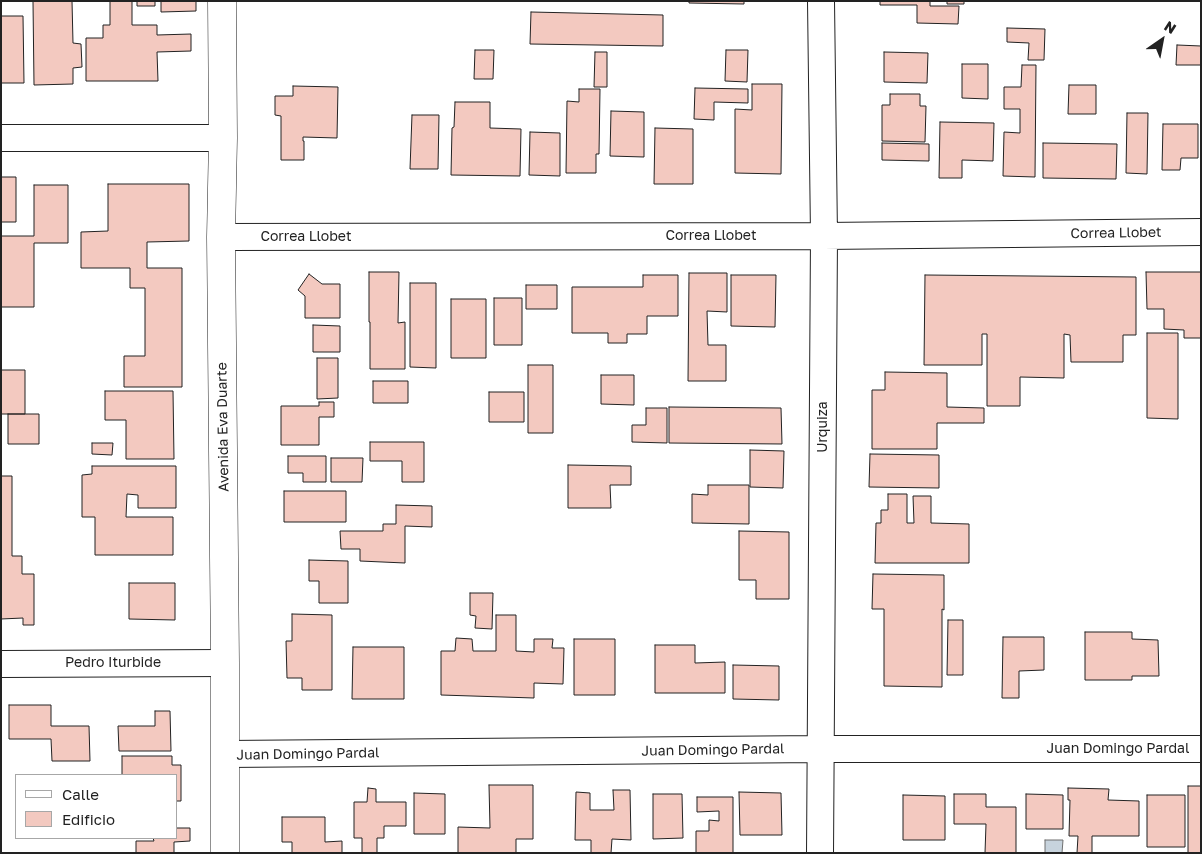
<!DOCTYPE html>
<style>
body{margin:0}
#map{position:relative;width:1202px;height:854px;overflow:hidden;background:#fff;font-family:"Golos Text",sans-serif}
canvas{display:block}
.frame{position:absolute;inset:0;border:2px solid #222;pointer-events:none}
.legend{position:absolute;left:15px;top:774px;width:162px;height:65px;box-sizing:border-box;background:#fff;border:1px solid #a7a7a7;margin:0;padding:6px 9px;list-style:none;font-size:15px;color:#222}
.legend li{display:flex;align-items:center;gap:10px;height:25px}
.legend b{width:25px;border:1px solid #a7a7a7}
.north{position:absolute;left:1137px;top:15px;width:50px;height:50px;-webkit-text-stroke:4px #fff;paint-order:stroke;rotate:33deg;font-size:14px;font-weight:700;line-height:20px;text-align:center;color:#222}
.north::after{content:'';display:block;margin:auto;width:18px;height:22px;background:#222;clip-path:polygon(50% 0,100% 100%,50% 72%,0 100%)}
</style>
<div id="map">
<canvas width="1202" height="854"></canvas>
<div class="frame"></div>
<ul class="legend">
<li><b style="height:6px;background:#fff"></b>Calle</li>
<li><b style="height:14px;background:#f3c9c0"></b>Edificio</li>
</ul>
<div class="north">N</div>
</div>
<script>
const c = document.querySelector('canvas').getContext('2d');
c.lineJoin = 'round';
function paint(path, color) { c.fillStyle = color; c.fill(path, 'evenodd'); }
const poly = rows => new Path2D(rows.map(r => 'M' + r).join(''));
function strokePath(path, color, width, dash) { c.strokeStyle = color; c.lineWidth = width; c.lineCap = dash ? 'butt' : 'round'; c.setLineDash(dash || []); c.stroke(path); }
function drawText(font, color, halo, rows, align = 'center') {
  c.font = font + ' "Golos Text",sans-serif'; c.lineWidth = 4; c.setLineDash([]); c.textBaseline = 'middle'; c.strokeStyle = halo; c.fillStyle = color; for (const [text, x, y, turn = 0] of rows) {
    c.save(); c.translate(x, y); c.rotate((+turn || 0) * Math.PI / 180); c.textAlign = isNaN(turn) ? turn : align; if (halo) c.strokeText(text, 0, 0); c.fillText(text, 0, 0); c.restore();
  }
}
const water = poly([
 [1045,840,1063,840,1062,853,1045,853,1045,840]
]);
paint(water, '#c7d3dd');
strokePath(water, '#6f6f6f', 1);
const building = poly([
 [33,1,72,1,73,43,81,44,82,67,73,68,73,84,34,85,33,1],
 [110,1,132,1,132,25,157,25,157,35,191,34,191,51,157,52,158,81,86,81,86,38,103,38,103,25,110,25,110,1],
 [137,1,155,1,155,6,137,6,137,1],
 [161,1,196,1,196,11,161,12,161,1],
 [689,1,744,1,744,4,689,3,689,1],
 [880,1,930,1,930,6,959,6,958,24,917,23,917,5,880,5,880,1],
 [947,1,964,1,964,4,947,4,947,1],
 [531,12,663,15,663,46,530,44,531,12],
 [1,16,23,16,24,83,1,83,1,16],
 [1007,28,1045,29,1044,60,1028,60,1029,43,1007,42,1007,28],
 [1177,45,1201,46,1201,65,1176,65,1177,45],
 [475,50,494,50,493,79,474,79,475,50],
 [726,50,748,50,747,82,725,81,726,50],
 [595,52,607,52,607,87,594,87,595,52],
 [884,52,928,53,927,83,884,82,884,52],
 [962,64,988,64,988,99,962,98,962,64],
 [1022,65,1036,65,1035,177,1003,176,1004,132,1020,133,1020,109,1004,109,1004,87,1021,87,1022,65],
 [752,84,782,84,781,174,735,173,735,109,752,110,752,84],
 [1069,85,1096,85,1096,114,1068,114,1069,85],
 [293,86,338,87,337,138,303,137,303,141,304,141,304,160,281,160,281,116,275,115,275,96,293,96,293,86],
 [695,88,748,89,748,103,714,102,714,120,694,119,695,88],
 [579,89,600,89,599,154,596,154,596,173,566,173,567,101,579,102,579,89],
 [890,94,920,94,920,106,926,106,925,142,882,141,882,105,890,105,890,94],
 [455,102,490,102,490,128,521,129,520,176,451,175,452,128,454,127,455,102],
 [611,111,644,112,644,157,610,156,611,111],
 [1127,113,1148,113,1147,174,1126,173,1127,113],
 [412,115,439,115,438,169,410,169,412,115],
 [940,122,994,123,993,161,962,160,962,178,939,178,940,122],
 [1163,124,1198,124,1198,158,1181,158,1180,170,1162,170,1163,124],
 [655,128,693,129,693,184,654,184,655,128],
 [530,132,560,133,560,176,529,175,530,132],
 [882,143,929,144,929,161,882,160,882,143],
 [1043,143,1117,144,1116,179,1043,178,1043,143],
 [1,177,16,177,16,222,1,222,1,177],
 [108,184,189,184,189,241,147,242,147,268,182,268,182,387,124,387,124,356,145,356,145,288,130,288,130,268,81,268,81,232,108,231,108,184],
 [34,185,68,185,68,243,34,243,34,307,1,307,1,236,34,236,34,185],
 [369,272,399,272,398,323,405,322,405,369,370,369,370,322,369,322,369,272],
 [1146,272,1201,272,1201,338,1184,338,1184,330,1164,329,1164,309,1147,309,1146,272],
 [689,273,727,273,727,312,707,311,708,345,726,345,726,381,688,381,689,273],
 [309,274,322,284,340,284,340,318,305,318,305,296,298,290,309,274],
 [643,275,678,275,678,316,647,316,647,334,627,334,627,343,608,343,608,333,572,333,572,287,643,287,643,275],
 [731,275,776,275,775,327,731,326,731,275],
 [925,275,1136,277,1136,335,1123,335,1123,362,1071,362,1070,335,1064,334,1064,378,1020,377,1020,406,987,406,987,334,982,334,982,365,924,365,925,275],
 [410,283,436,283,436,368,410,367,410,283],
 [526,285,557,285,557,309,526,309,526,285],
 [494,298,522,298,522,345,494,345,494,298],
 [451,299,486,299,486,358,451,358,451,299],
 [313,325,340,326,340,352,313,352,313,325],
 [1147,333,1178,333,1178,419,1147,418,1147,333],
 [317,358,338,358,338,398,317,399,317,358],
 [528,365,553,365,553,433,528,433,528,365],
 [1,370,25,370,25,414,1,414,1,370],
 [885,372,947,373,947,407,984,408,984,423,937,423,937,449,872,449,872,390,885,390,885,372],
 [601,375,634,375,634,405,601,404,601,375],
 [373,381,408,381,408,403,373,403,373,381],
 [105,391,173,391,174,459,126,459,126,420,105,420,105,391],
 [489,392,524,392,524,422,489,422,489,392],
 [319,402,334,402,334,417,319,417,319,445,281,445,281,406,319,406,319,402],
 [669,407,781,408,782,444,669,443,669,407],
 [646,408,667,408,667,443,632,442,632,425,646,425,646,408],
 [8,414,39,414,39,444,8,444,8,414],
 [370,442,424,442,424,482,402,482,402,461,370,461,370,442],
 [92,443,113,443,112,455,92,454,92,443],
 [750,450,784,451,783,488,750,487,750,450],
 [870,454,939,455,939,488,869,487,870,454],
 [288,456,326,456,326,482,303,482,303,473,288,473,288,456],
 [331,458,363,458,362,482,331,482,331,458],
 [568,465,631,466,631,485,610,485,611,508,568,508,568,465],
 [92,466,176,466,176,508,138,508,138,495,127,494,126,517,173,517,173,555,95,555,95,517,82,517,82,475,92,474,92,466],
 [1,476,12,476,12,556,22,556,22,574,34,574,34,625,23,625,23,618,1,619,1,476],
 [708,485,749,485,749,524,692,523,692,494,708,495,708,485],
 [284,491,346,491,346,522,284,522,284,491],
 [888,494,907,494,907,523,914,523,913,496,931,496,931,523,969,524,969,563,875,563,876,523,881,523,881,510,888,510,888,494],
 [396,505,432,506,432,527,405,526,405,563,360,561,360,549,341,549,340,531,383,531,383,524,396,524,396,505],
 [739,531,789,532,789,599,756,599,756,580,739,580,739,531],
 [309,560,348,561,348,603,319,603,319,581,309,581,309,560],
 [873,574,944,575,944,610,942,609,942,687,884,686,884,609,872,609,873,574],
 [129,583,175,583,175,620,129,619,129,583],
 [470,593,493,593,492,629,475,628,476,616,470,615,470,593],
 [292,614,332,615,332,690,302,690,302,678,287,678,286,641,292,641,292,614],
 [496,615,516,615,516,651,534,652,534,639,553,639,552,648,564,648,563,684,534,683,534,698,441,695,441,651,455,651,456,638,472,639,473,651,496,651,496,615],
 [948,620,963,620,963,675,947,675,948,620],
 [1085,632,1132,632,1132,639,1158,640,1159,676,1132,676,1132,680,1085,680,1085,632],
 [1003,637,1044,637,1044,670,1019,671,1019,698,1002,698,1003,637],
 [574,639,615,639,615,695,574,695,574,639],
 [655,645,695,645,695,663,725,662,725,693,655,693,655,645],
 [353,647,404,647,404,699,352,699,353,647],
 [733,665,779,666,779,700,733,699,733,665],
 [9,705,51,705,51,726,89,726,90,761,52,761,51,739,9,739,9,705],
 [155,711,170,711,171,751,119,751,118,726,155,726,155,711],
 [122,756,172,756,172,765,181,765,181,801,176,801,176,775,122,775,122,756],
 [489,785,533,785,533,839,516,839,516,853,458,853,458,827,490,828,489,785],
 [1188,786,1201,786,1201,853,1188,853,1188,786],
 [368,788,376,789,376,802,406,802,406,826,384,826,384,838,377,838,377,853,362,853,362,838,354,838,354,802,367,802,368,788],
 [1068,788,1109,789,1108,800,1139,801,1139,836,1092,836,1092,853,1077,853,1078,836,1069,836,1070,800,1068,800,1068,788],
 [613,790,630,790,631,840,612,839,611,853,591,853,591,840,575,840,576,792,590,793,590,810,614,810,613,790],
 [739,792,781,793,782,835,740,835,739,792],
 [414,793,445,794,445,834,414,834,414,793],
 [653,794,682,794,683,838,653,839,653,794],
 [954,794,986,794,986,807,1016,807,1016,853,985,853,986,824,954,824,954,794],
 [1026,794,1063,795,1063,829,1026,829,1026,794],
 [903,795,945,796,945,840,903,840,903,795],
 [1147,795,1185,795,1185,847,1147,847,1147,795],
 [697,797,733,797,733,853,696,853,696,831,709,831,709,820,719,821,719,811,697,812,697,797],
 [282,817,325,817,325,842,342,841,342,853,292,853,292,842,282,842,282,817],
 [176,828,190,828,190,841,174,842,174,853,136,853,136,841,154,841,153,838,176,838,176,828]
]);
paint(building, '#f3c9c0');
strokePath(building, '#222', 1);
const minor = poly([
 [1,138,223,138],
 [221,237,824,236,1201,232],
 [1,664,225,663],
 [226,754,820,749,1201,749],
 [820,853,824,236,821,1]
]);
const secondary = poly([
 [222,1,223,138,221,237,225,663,225,853]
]);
strokePath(minor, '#222', 28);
strokePath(secondary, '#222', 29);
strokePath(minor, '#fff', 26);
strokePath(secondary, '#fff', 28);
drawText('14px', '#222', '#fff', [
 ["Correa Llobet",1116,233,-1],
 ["Correa Llobet",711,236],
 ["Correa Llobet",306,237],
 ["Avenida Eva Duarte",223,427,-91],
 ["Urquiza",823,427,-90],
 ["Pedro Iturbide",113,663],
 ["Juan Domingo Pardal",1118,749],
 ["Juan Domingo Pardal",713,750,-1],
 ["Juan Domingo Pardal",308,754,-1]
]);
</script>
